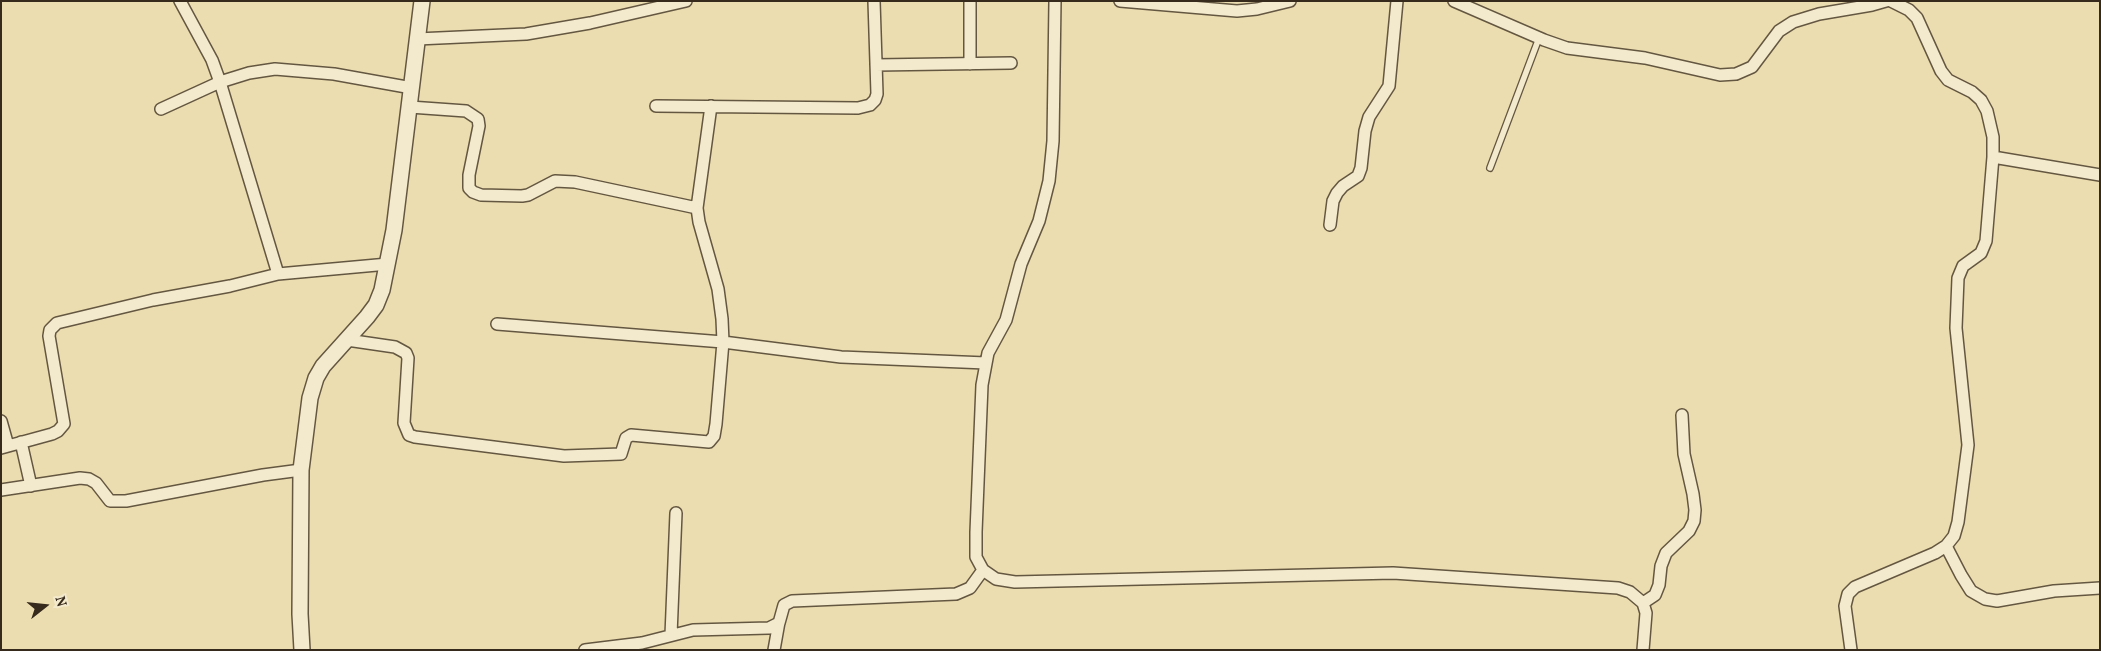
<!DOCTYPE html>
<style>
body{margin:0}
#map{position:relative;width:2101px;height:651px;overflow:hidden;background:#ecddb0;font-family:Vollkorn,serif}
canvas{display:block}
.frame{position:absolute;inset:0;border:2px solid #362a1c;pointer-events:none}
.north{position:absolute;left:20px;top:581px;width:50px;height:50px;-webkit-text-stroke:4px #f3e9cc;paint-order:stroke;rotate:74deg;font-size:14px;font-weight:700;line-height:20px;text-align:center;color:#362a1c}
.north::after{content:'';display:block;margin:auto;width:18px;height:22px;background:#362a1c;clip-path:polygon(50% 0,100% 100%,50% 72%,0 100%)}
</style>
<div id="map">
<canvas width="2101" height="651"></canvas>
<div class="frame"></div>
<div class="north">N</div>
</div>
<script>
const c = document.querySelector('canvas').getContext('2d');
c.lineJoin = 'round';
const poly = rows => new Path2D(rows.map(r => 'M' + r).join(''));
function strokePath(path, color, width, dash) { c.strokeStyle = color; c.lineWidth = width; c.lineCap = dash ? 'butt' : 'round'; c.setLineDash(dash || []); c.stroke(path); }
const service = poly([
 [1490,168,1539,38]
]);
const minor = poly([
 [180,1,212,60,220,82,278,274],
 [970,1,970,64],
 [1055,1,1053,141,1049,181,1039,221,1021,264,1006,320,988,353,982,385,976,532,976,557,983,570,996,579,1015,582,1393,573,1618,588,1630,592,1643,603,1646,613,1643,650],
 [1120,1,1237,11,1257,9,1290,1],
 [1454,1,1544,40,1567,48,1645,58,1720,75,1736,74,1752,67,1779,31,1793,22,1819,14,1872,5,1886,1],
 [417,39,526,34,590,23,686,1],
 [876,65,1011,63],
 [656,106,858,108,870,105,875,100,877,94,874,1],
 [410,107,466,111,478,119,479,126,469,175,469,188,473,192,481,195,522,196,528,195,555,181,575,182,697,208],
 [161,109,220,82,249,73,275,69,334,74,412,88],
 [1993,157,2100,175],
 [1330,225,1333,201,1337,193,1343,186,1358,176,1361,168,1365,131,1369,117,1389,86,1397,1],
 [497,324,723,342,841,357,986,363],
 [347,340,395,347,406,353,408,358,404,423,409,435,415,437,564,456,621,454,626,438,631,435,709,442,714,436,716,424,723,342,722,319,718,289,699,222,697,208,711,106],
 [1,421,8,446],
 [21,442,31,486],
 [1,448,52,434,58,431,64,424,49,336,50,330,57,323,153,300,230,286,278,274,388,264],
 [1,490,80,478,89,479,96,483,110,501,126,501,263,475,301,470],
 [1946,546,1961,575,1971,591,1985,599,1997,601,2054,591,2100,588],
 [1643,603,1655,595,1659,585,1661,566,1666,553,1689,531,1694,521,1695,510,1693,494,1684,454,1682,415],
 [671,635,676,513],
 [585,650,642,643,693,630,769,628,779,623,784,605,792,601,956,594,970,588,983,570],
 [774,650,779,622],
 [1851,650,1845,606,1848,594,1855,587,1935,553,1946,546,1954,536,1958,522,1968,445,1956,328,1958,278,1963,266,1981,253,1986,241,1993,157,1993,137,1987,111,1981,100,1972,92,1948,80,1941,71,1917,18,1909,10,1891,1]
]);
const tertiary = poly([
 [302,650,300,614,301,470,310,398,316,378,323,366,367,317,376,305,382,290,394,230,422,1]
]);
strokePath(service, '#645741', 8);
strokePath(minor, '#645741', 14);
strokePath(tertiary, '#645741', 18);
strokePath(service, '#f3e9cc', 5.5);
strokePath(minor, '#f3e9cc', 11);
strokePath(tertiary, '#f3e9cc', 15);
</script>
